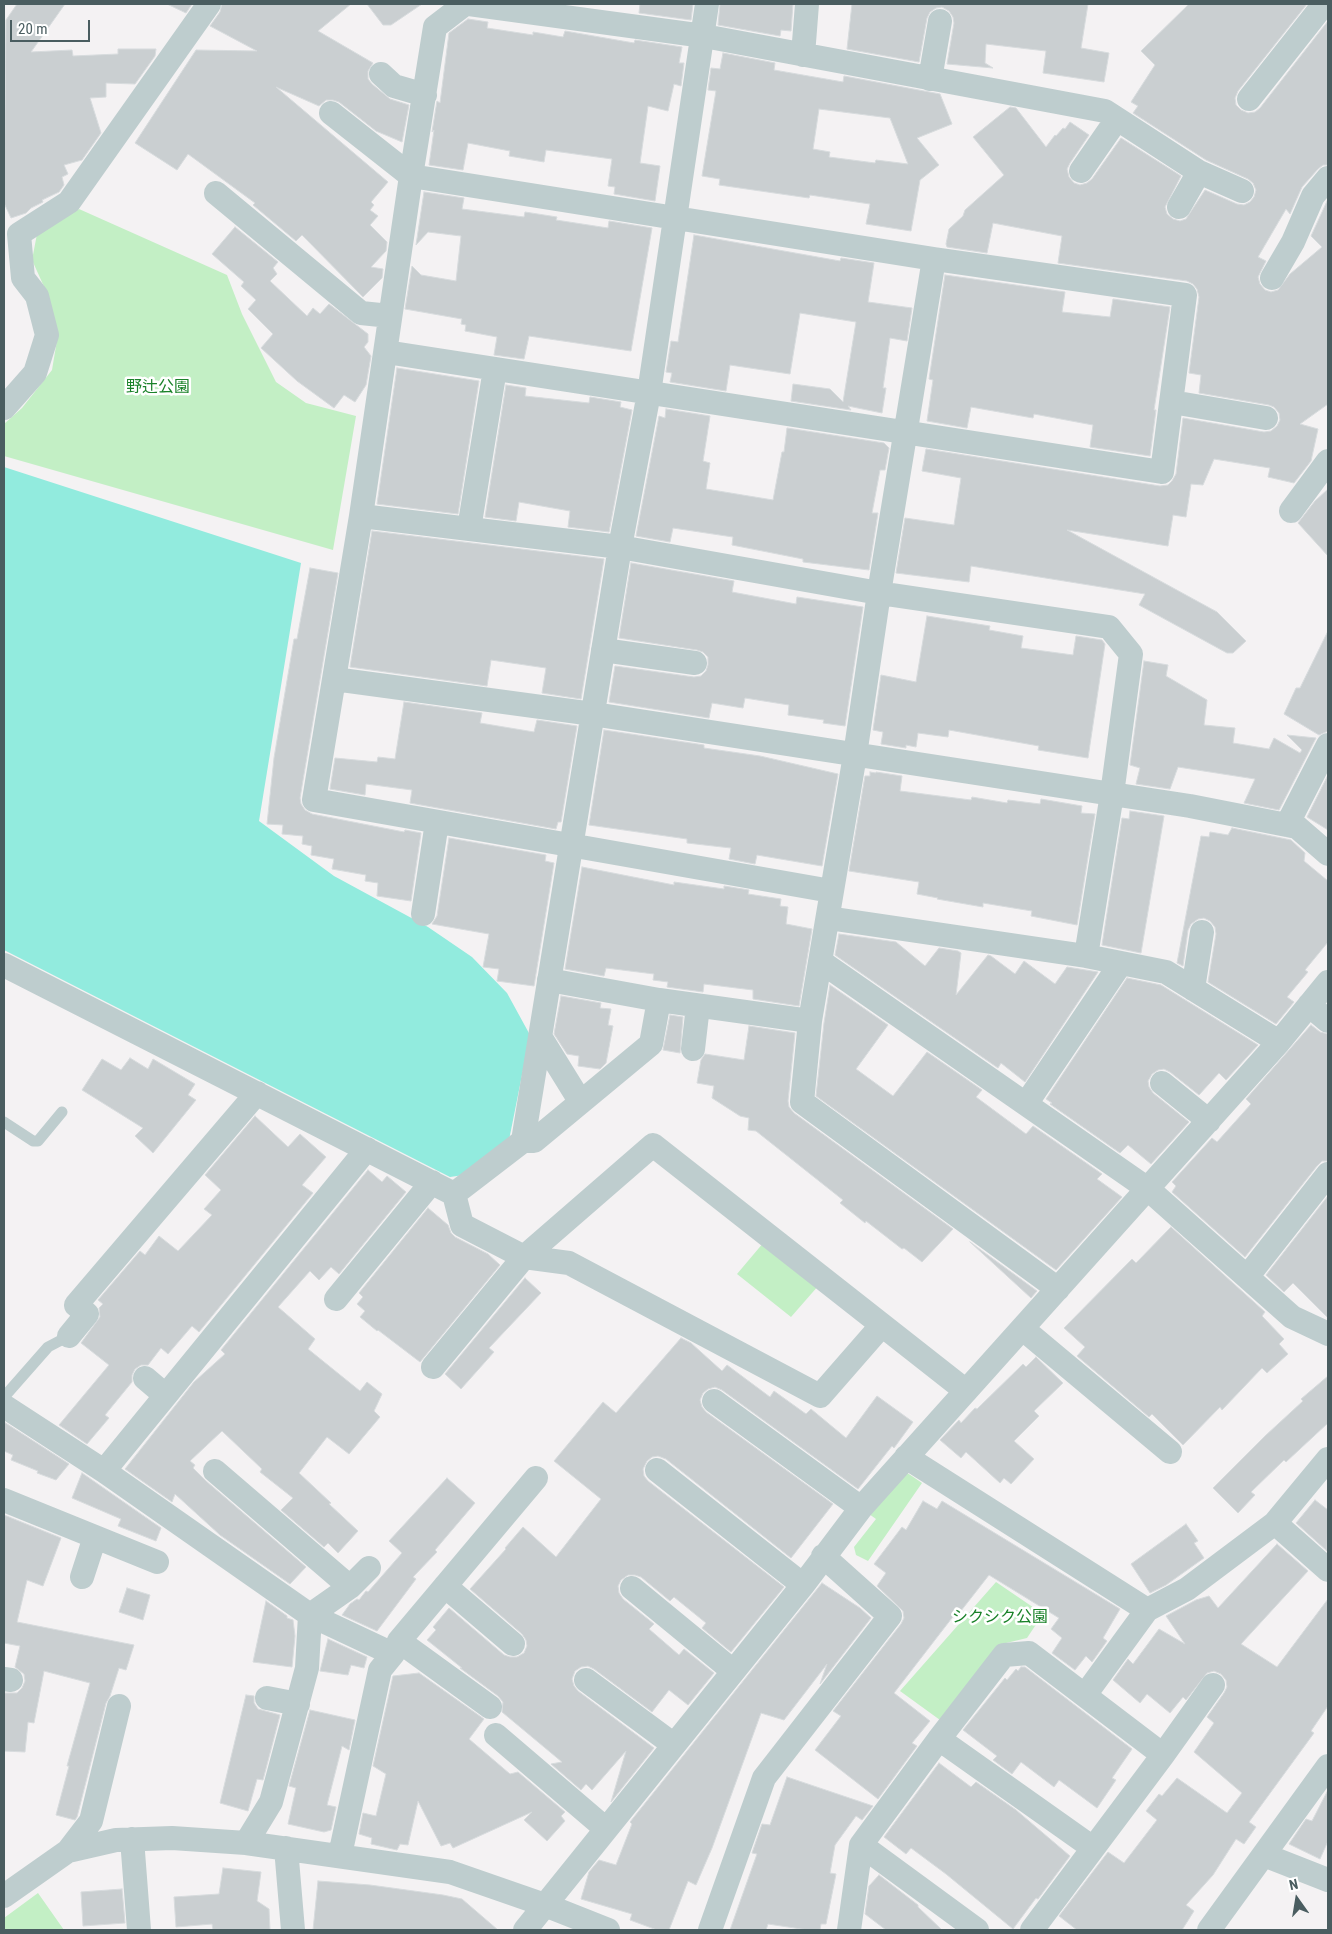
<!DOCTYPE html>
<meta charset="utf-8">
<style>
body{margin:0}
#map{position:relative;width:1332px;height:1934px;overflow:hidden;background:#f4f2f3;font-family:"Roboto Condensed",sans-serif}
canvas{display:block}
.frame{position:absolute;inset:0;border:5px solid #4a5d60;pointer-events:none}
.north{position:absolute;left:1272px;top:1874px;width:50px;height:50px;-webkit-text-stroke:4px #fff;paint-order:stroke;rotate:347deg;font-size:14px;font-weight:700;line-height:20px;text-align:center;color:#4a5d60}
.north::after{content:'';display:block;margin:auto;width:18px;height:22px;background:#4a5d60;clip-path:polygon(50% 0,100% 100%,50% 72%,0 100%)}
.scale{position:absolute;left:10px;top:20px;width:80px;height:22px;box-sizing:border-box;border:2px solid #4a5d60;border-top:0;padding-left:6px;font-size:15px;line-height:18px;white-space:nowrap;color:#4a5d60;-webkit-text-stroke:4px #fff;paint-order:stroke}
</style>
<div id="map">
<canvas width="1332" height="1934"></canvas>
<div class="frame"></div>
<div class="north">N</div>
<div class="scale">20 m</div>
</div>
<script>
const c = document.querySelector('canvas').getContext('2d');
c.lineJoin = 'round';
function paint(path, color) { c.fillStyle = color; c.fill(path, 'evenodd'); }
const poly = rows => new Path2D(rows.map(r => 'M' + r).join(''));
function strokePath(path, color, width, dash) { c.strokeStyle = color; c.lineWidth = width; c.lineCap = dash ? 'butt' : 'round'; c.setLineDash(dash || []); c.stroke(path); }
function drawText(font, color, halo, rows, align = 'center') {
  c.font = font + ' "Roboto Condensed","Noto Sans JP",sans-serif'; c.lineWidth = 5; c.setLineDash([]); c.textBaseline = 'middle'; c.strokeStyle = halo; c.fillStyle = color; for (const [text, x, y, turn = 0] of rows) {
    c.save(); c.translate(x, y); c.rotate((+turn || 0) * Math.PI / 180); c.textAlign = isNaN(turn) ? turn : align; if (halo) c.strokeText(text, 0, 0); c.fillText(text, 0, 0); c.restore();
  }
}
paint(poly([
 [79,209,227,275,242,314,276,382,306,403,356,416,333,550,4,456,4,424,22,408,52,370,58,334,46,291,32,260,37,234],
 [764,1242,819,1285,791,1317,737,1274],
 [903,1470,922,1483,868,1561,856,1555,854,1547,876,1519,869,1514],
 [996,1582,1043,1614,1027,1638,1002,1644,940,1720,900,1691],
 [38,1893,64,1930,4,1930,4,1918]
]), '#c3efc5');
paint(poly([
 [4,467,301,563,259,821,334,876,428,927,472,957,507,993,530,1035,509,1140,464,1175,450,1177,4,950]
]), '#92ebde');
const building = poly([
 [17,4,65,4,31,52,72,50,73,56,118,54,118,49,156,49,155,56,135,84,106,83,106,97,90,98,101,133,82,160,64,165,68,174,62,177,64,185,59,192,42,200,43,202,31,208,26,213,11,218,4,203,6,20,17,4],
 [167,4,192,4,186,13,167,4],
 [222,4,351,4,318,31,373,63,368,71,368,79,372,84,390,99,409,105,402,142,376,131,339,102,333,100,326,100,319,106,276,87,388,182,371,202,374,205,370,210,378,216,370,225,387,242,386,251,371,267,383,269,382,278,363,297,302,235,296,241,253,205,255,203,188,154,177,170,135,143,196,50,257,51,210,26,220,12,222,4],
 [367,4,422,4,391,25,383,25,367,4],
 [640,4,693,4,691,20,639,13,640,4],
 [720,4,793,4,791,31,781,30,780,36,718,25,720,4],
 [852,4,1088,4,1081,48,1109,53,1104,82,1043,73,1046,51,986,44,985,63,993,68,947,64,954,23,953,17,949,11,942,7,936,8,930,12,927,18,919,62,847,49,852,4],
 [1189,4,1307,4,1238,91,1235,98,1236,105,1241,110,1248,113,1255,112,1260,108,1328,21,1328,165,1323,165,1318,169,1302,187,1290,214,1286,209,1258,257,1266,261,1258,277,1260,284,1265,290,1271,292,1278,290,1290,274,1322,247,1311,236,1328,199,1328,404,1300,424,1318,429,1311,461,1294,483,1268,477,1270,468,1214,459,1203,485,1191,484,1186,517,1173,515,1168,546,1067,530,1217,612,1246,641,1233,653,1227,653,1139,605,1145,594,971,566,969,582,896,573,905,518,954,525,961,478,922,471,926,449,1160,486,1168,485,1172,481,1176,474,1183,418,1264,432,1271,431,1277,426,1280,420,1279,413,1274,407,1269,405,1199,393,1201,375,1189,373,1199,297,1197,289,1193,284,1187,281,1058,263,1062,236,993,223,987,253,947,247,946,244,949,229,963,216,965,210,1004,175,973,137,1010,107,1016,108,1046,147,1055,135,1056,136,1063,128,1065,129,1070,122,1089,135,1070,163,1067,169,1069,177,1074,183,1080,185,1087,183,1092,179,1121,138,1181,176,1165,207,1167,214,1173,219,1180,221,1186,219,1205,190,1237,204,1244,205,1250,202,1254,197,1256,190,1253,183,1248,179,1206,160,1133,113,1138,106,1131,102,1155,65,1141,51,1189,4],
 [468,19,488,22,487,28,533,35,533,32,563,37,565,31,634,43,635,40,682,47,679,63,684,63,681,86,674,84,668,111,648,106,640,163,660,166,655,201,614,194,615,187,608,186,612,159,546,150,544,162,509,156,510,151,468,143,463,170,429,165,434,130,432,132,437,101,440,103,449,33,468,19],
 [723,53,775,63,774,70,843,82,844,76,940,94,952,124,917,138,939,165,920,180,911,231,866,224,870,204,810,195,809,198,719,185,720,179,702,176,716,91,708,90,711,68,720,69,723,53],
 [819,109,890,118,908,164,876,160,875,163,829,157,830,152,813,149,819,109],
 [424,192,464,198,462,209,524,217,525,212,557,217,556,220,608,228,609,221,652,228,631,351,529,336,524,359,494,355,497,337,465,331,466,325,461,324,462,319,405,309,412,266,421,275,456,281,461,236,428,232,416,245,424,192],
 [235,227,278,262,273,268,277,274,270,281,307,316,313,308,320,314,329,304,368,334,368,342,364,347,371,356,366,385,355,402,344,395,334,408,297,381,261,348,273,334,248,309,256,300,241,286,244,282,212,254,235,227],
 [694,235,840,261,841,258,874,263,868,302,912,308,907,341,890,338,883,388,886,388,882,413,848,406,851,410,791,401,793,384,830,389,843,402,856,322,800,313,790,374,730,365,726,391,670,382,672,373,666,372,671,341,678,342,694,235],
 [945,275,1065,292,1062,312,1110,317,1113,299,1170,307,1154,410,1156,410,1150,456,1090,447,1093,425,1034,414,1033,418,971,407,967,428,927,421,933,380,929,379,945,275],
 [397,368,479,381,458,514,377,504,397,368],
 [506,385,526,388,525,396,589,403,590,397,621,402,620,407,632,410,609,532,568,527,570,511,519,502,516,521,485,517,506,385],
 [666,409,710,416,703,461,710,463,706,489,773,500,782,452,784,452,787,428,884,443,889,448,885,470,880,470,872,513,878,513,869,570,803,562,803,559,732,545,733,537,673,528,670,542,636,536,659,416,665,418,666,409],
 [1328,489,1328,556,1298,523,1315,501,1328,489],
 [372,531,604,559,581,699,542,693,546,668,491,660,487,686,350,667,372,531],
 [631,563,734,581,732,592,796,604,797,597,863,607,845,726,823,723,824,720,788,715,789,705,745,698,743,708,712,703,709,718,609,702,615,666,694,677,701,676,706,671,708,665,708,657,703,652,697,650,619,638,631,563],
 [310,568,338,573,300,798,301,804,305,810,312,814,404,832,405,830,421,833,411,901,377,896,378,883,365,881,366,875,332,869,334,859,311,855,312,846,302,844,303,836,282,834,283,825,267,824,274,758,294,639,297,639,310,568],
 [927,616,990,626,989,630,1023,636,1021,648,1073,655,1076,636,1102,640,1105,644,1088,758,1038,750,1039,746,949,730,948,737,918,733,916,747,906,745,906,748,881,744,883,732,873,730,881,675,916,682,927,616],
 [1328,631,1328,731,1319,735,1284,714,1296,688,1300,688,1328,631],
 [1144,661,1168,665,1166,676,1207,700,1204,725,1235,728,1233,743,1269,749,1274,738,1300,753,1302,750,1287,735,1316,738,1279,810,1244,803,1255,779,1178,767,1170,789,1136,784,1140,768,1130,765,1144,661],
 [404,702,482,713,480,723,534,732,537,720,577,726,561,822,558,822,556,829,410,803,412,790,366,784,365,795,330,789,335,758,377,762,378,757,395,759,404,702],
 [604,730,704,745,704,748,760,756,838,774,822,866,757,855,755,864,729,859,731,848,687,843,687,839,589,825,604,730],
 [870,772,876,773,876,772,902,776,900,791,971,800,972,797,1007,803,1008,800,1040,804,1041,799,1082,806,1081,813,1095,814,1077,925,1031,916,1032,911,983,903,983,907,937,899,938,898,917,894,919,882,849,871,865,776,870,776,870,772],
 [1328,775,1328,830,1307,817,1328,775],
 [1130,811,1164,816,1141,953,1102,945,1122,818,1129,819,1130,811],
 [1232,828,1291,840,1305,853,1304,861,1328,881,1328,942,1305,970,1308,972,1287,997,1294,1002,1276,1024,1208,982,1216,934,1215,927,1210,921,1204,918,1198,919,1191,924,1188,930,1183,966,1177,963,1201,836,1209,837,1210,832,1228,835,1232,828],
 [449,838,546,855,545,861,554,863,534,986,497,981,499,969,483,967,489,934,432,924,437,916,449,838],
 [582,867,674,885,674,882,724,889,724,886,749,890,748,894,781,899,780,906,788,907,786,924,812,929,799,1006,753,999,753,990,704,984,703,992,667,987,668,982,653,980,654,974,606,968,604,976,565,969,582,867],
 [839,934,896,942,925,966,939,948,958,951,961,953,956,995,988,955,991,956,1015,974,1024,961,1055,984,1067,967,1098,972,1025,1082,1001,1063,998,1068,835,955,839,934],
 [1127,978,1161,985,1258,1045,1226,1080,1219,1073,1199,1095,1170,1072,1164,1069,1158,1070,1152,1074,1148,1081,1149,1087,1153,1093,1189,1122,1151,1164,1128,1145,1120,1153,1050,1104,1052,1103,1046,1099,1127,978],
 [830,985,888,1025,856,1069,893,1096,927,1052,982,1090,976,1097,1026,1134,1033,1126,1102,1174,1097,1179,1122,1197,1056,1270,816,1096,824,1023,830,985],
 [561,996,601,1003,600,1008,611,1009,608,1025,613,1026,606,1063,600,1069,578,1066,579,1056,567,1054,554,1034,561,996],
 [670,1015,683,1017,680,1053,663,1050,670,1015],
 [1311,1025,1320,1032,1328,1034,1328,1161,1322,1161,1317,1166,1245,1257,1172,1192,1176,1186,1172,1182,1212,1138,1217,1142,1251,1104,1246,1099,1311,1025],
 [749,1026,795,1033,788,1101,789,1107,794,1113,953,1229,922,1262,904,1248,902,1249,866,1221,865,1223,840,1203,843,1200,756,1131,748,1130,749,1118,740,1116,712,1098,714,1086,697,1083,701,1060,705,1054,744,1060,749,1026],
 [130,1058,148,1069,153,1059,195,1084,188,1095,196,1100,153,1153,135,1136,143,1128,82,1090,102,1059,121,1070,130,1058],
 [255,1116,288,1147,300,1134,326,1157,302,1185,313,1193,199,1332,192,1326,168,1354,161,1348,148,1365,141,1365,135,1369,132,1375,132,1382,105,1415,109,1418,87,1444,59,1425,109,1365,81,1343,100,1317,99,1308,103,1304,98,1300,140,1251,145,1255,159,1236,178,1251,212,1215,204,1209,221,1190,205,1175,255,1116],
 [368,1170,382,1182,387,1176,406,1192,339,1274,331,1267,319,1280,310,1271,278,1307,315,1339,308,1349,360,1391,367,1382,382,1394,374,1411,380,1417,349,1454,327,1437,299,1473,331,1503,329,1504,358,1531,338,1553,328,1543,324,1547,281,1510,293,1498,260,1472,262,1469,222,1431,190,1461,195,1465,193,1468,206,1481,306,1567,290,1584,220,1535,175,1494,172,1502,125,1469,194,1382,225,1354,221,1350,368,1170],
 [1328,1196,1328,1318,1293,1283,1284,1292,1266,1275,1328,1196],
 [428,1208,448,1225,451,1233,455,1237,488,1254,500,1265,420,1362,378,1330,377,1331,360,1317,365,1311,357,1304,363,1297,359,1293,428,1208],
 [1171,1227,1265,1312,1262,1316,1284,1339,1279,1344,1288,1354,1267,1373,1262,1368,1222,1410,1220,1407,1183,1445,1152,1414,1149,1417,1077,1356,1085,1347,1064,1328,1132,1259,1136,1263,1171,1227],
 [970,1242,1037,1291,1031,1298,970,1242],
 [525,1278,541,1293,489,1348,494,1352,461,1389,445,1374,525,1278],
 [681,1338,691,1343,722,1371,727,1365,770,1397,774,1391,806,1414,811,1409,846,1438,877,1396,913,1422,894,1448,892,1446,858,1489,722,1390,715,1387,708,1389,703,1393,700,1400,702,1407,706,1412,833,1504,791,1558,666,1459,658,1456,652,1457,647,1461,643,1469,644,1476,648,1481,784,1587,731,1652,702,1628,706,1623,674,1597,670,1601,641,1577,635,1575,628,1575,621,1580,618,1586,619,1593,623,1599,654,1624,649,1629,679,1655,684,1649,714,1673,688,1705,669,1690,652,1712,594,1669,588,1666,581,1667,575,1671,572,1679,574,1686,578,1691,654,1748,611,1802,626,1751,592,1790,586,1784,581,1790,551,1764,562,1762,502,1712,503,1702,498,1696,460,1668,462,1668,427,1640,436,1630,433,1627,449,1608,504,1655,510,1657,517,1657,524,1653,527,1646,526,1640,522,1634,470,1589,506,1549,505,1548,523,1527,556,1557,601,1499,554,1461,603,1402,616,1413,681,1338],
 [1036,1357,1063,1383,1034,1411,1039,1416,1014,1441,1034,1459,1011,1484,1004,1478,1000,1483,966,1452,961,1458,940,1440,959,1420,961,1423,975,1408,977,1409,1023,1364,1026,1367,1036,1357],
 [1328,1376,1328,1423,1286,1462,1284,1460,1251,1492,1255,1495,1238,1513,1213,1488,1265,1436,1303,1401,1301,1399,1328,1376],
 [4,1422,69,1464,56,1480,37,1473,38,1471,11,1460,13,1455,4,1451,4,1422],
 [82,1473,161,1528,156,1541,118,1526,121,1519,72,1498,82,1473],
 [447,1478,475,1503,435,1550,437,1552,413,1577,416,1579,377,1631,342,1615,350,1604,357,1599,359,1600,366,1591,368,1592,402,1553,389,1541,447,1478],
 [1315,1500,1328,1510,1327,1551,1296,1523,1315,1500],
 [923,1501,937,1509,942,1501,1120,1609,1103,1638,1107,1641,1092,1662,1086,1656,1075,1670,1052,1653,1062,1638,1051,1629,1059,1618,989,1575,957,1616,955,1614,894,1693,930,1721,912,1743,917,1746,878,1799,815,1750,841,1716,833,1711,901,1624,904,1618,903,1611,877,1586,886,1573,874,1564,902,1527,906,1530,923,1501],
 [4,1515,61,1538,43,1586,27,1580,17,1622,134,1645,126,1670,119,1668,110,1696,106,1703,77,1817,75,1820,56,1815,69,1766,67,1766,90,1683,44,1671,34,1723,28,1722,25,1752,4,1751,4,1693,17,1693,22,1688,25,1681,24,1674,15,1667,20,1646,4,1643,4,1515],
 [1186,1524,1198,1541,1194,1543,1204,1558,1166,1585,1150,1593,1131,1564,1186,1524],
 [1277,1544,1308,1571,1241,1644,1277,1667,1328,1599,1328,1706,1311,1731,1314,1733,1249,1822,1256,1827,1244,1844,1236,1839,1213,1875,1186,1905,1194,1911,1182,1930,1077,1930,1059,1916,1108,1852,1124,1863,1157,1820,1146,1811,1159,1794,1162,1796,1177,1778,1227,1813,1242,1793,1194,1752,1214,1723,1207,1717,1224,1693,1227,1687,1226,1680,1221,1674,1214,1671,1207,1673,1186,1700,1183,1697,1170,1713,1147,1694,1140,1703,1113,1680,1128,1659,1133,1664,1159,1629,1185,1644,1166,1616,1196,1600,1209,1596,1218,1608,1277,1544],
 [822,1583,860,1608,871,1618,820,1684,827,1664,784,1720,761,1713,712,1848,696,1885,688,1881,669,1930,657,1930,630,1920,632,1914,581,1899,589,1872,599,1860,616,1865,632,1824,630,1822,822,1583],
 [127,1588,150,1595,143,1620,119,1612,127,1588],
 [266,1601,287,1616,287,1618,293,1620,295,1636,292,1667,253,1662,266,1601],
 [328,1639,367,1657,364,1668,351,1665,348,1675,320,1671,328,1639],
 [1021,1667,1025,1667,1132,1749,1112,1778,1116,1780,1097,1808,1059,1780,1054,1787,1021,1762,1012,1774,993,1760,997,1756,963,1730,1005,1678,1007,1680,1016,1669,1018,1671,1021,1667],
 [419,1673,484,1719,469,1739,510,1774,518,1772,565,1812,561,1816,565,1821,547,1841,524,1820,532,1812,453,1848,450,1843,441,1846,418,1801,408,1845,400,1844,397,1850,371,1844,372,1838,359,1834,363,1813,376,1816,386,1774,373,1766,393,1676,419,1673],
 [246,1695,254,1696,254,1703,258,1709,280,1715,263,1780,257,1779,248,1811,220,1803,246,1695],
 [310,1710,355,1720,349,1750,342,1746,327,1805,336,1807,331,1830,324,1832,288,1824,296,1788,289,1786,310,1710],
 [939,1763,971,1787,976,1782,1016,1810,1070,1856,1038,1899,1036,1898,1013,1929,946,1874,911,1848,906,1854,884,1837,939,1763],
 [787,1777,873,1806,862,1820,856,1816,835,1845,830,1873,836,1874,826,1924,821,1924,820,1930,808,1930,768,1924,766,1930,730,1930,757,1854,752,1853,762,1824,770,1825,787,1777],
 [1328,1790,1328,1841,1320,1859,1289,1844,1306,1819,1312,1821,1328,1790],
 [223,1868,261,1872,257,1901,269,1909,270,1930,213,1930,212,1924,176,1927,174,1897,219,1894,223,1868],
 [879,1875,918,1905,918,1907,942,1930,886,1930,865,1914,869,1886,879,1875],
 [318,1881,370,1885,443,1895,462,1899,498,1930,313,1930,318,1881],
 [122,1889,125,1923,83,1926,81,1892,122,1889]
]);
paint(building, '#cacfd1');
strokePath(building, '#d7dbdd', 1);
strokePath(poly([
 [4,1122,33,1141,38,1141,62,1112],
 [4,1397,48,1347,69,1336]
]), '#becdce', 11);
strokePath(poly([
 [465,4,435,27,411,176,361,516,314,800,831,891],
 [469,4,704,36,1105,111,1199,172,1242,191],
 [803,55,807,4],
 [381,74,394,86,425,95],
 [930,79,940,21],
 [1249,99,1324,4],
 [331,113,411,176,934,259,1185,295,1162,472,386,352],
 [1081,171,1117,119],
 [216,193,361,313,390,316],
 [1179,207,1199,172],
 [934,259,879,593,855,755,810,1021,802,1102,1058,1289],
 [1272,278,1293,242,1313,196,1328,178],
 [1172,402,1266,418],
 [4,408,35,373,47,335,37,296,23,278,19,234,69,202,209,4],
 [1291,511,1328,461],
 [361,516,620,547,879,593,1109,627,1131,654,1112,794,1086,956],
 [469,529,495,369],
 [603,650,695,663],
 [334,679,593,714,1190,806,1297,827,1328,854],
 [1287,825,1328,745],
 [423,914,437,822],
 [828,918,1086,956,1166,972,1279,1042],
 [820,961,1148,1189,1292,1317,1328,1334],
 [4,965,454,1194,523,1141,620,547,649,393,707,4],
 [549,980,659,1000,810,1021],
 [1193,989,1202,932],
 [1309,1005,1328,1021],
 [541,1038,580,1101],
 [693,1049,698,1006],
 [1162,1083,1209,1121],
 [1026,1104,1121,963],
 [523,1141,534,1141,651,1044,659,1000],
 [454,1194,462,1225,524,1257,569,1263,820,1396,882,1325],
 [1247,1277,1328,1174],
 [336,1299,432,1182],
 [1023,1329,1170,1452],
 [69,1336,87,1314,76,1305,257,1093],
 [433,1367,524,1257,653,1145,966,1391],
 [145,1378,165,1395],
 [714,1401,861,1508],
 [4,1406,104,1471,310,1615,393,1654],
 [906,1457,1147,1610,1187,1589,1275,1523,1328,1459],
 [657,1470,803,1585],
 [104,1471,367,1149],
 [215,1471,350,1587],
 [4,1500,157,1562],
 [1275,1523,1328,1570],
 [82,1577,95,1537],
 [445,1586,513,1644],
 [632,1588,733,1671],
 [399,1641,490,1707],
 [4,1679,11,1680],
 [586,1680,674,1745],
 [1085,1695,1147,1610],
 [267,1698,298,1704],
 [496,1735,606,1829],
 [939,1739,1093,1848],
 [1163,1755,1213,1685],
 [132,1839,139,1930],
 [246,1843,271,1802,307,1668,310,1615,350,1587,369,1568],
 [861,1845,977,1930],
 [286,1848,293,1930],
 [68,1851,91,1821,119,1706],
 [340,1855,380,1670,393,1654,399,1641,536,1478],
 [1264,1855,1328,1880],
 [4,1896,68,1851,116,1840,172,1838,246,1843,450,1872,545,1905,608,1930],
 [525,1930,803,1585,861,1508,1279,1042,1328,982],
 [710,1930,764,1778,890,1616,823,1556],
 [849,1930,861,1845,939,1739,1004,1655,1029,1653,1163,1755,1032,1930],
 [1209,1930,1328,1766]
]), '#becdce', 24);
drawText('16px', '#1a8229', '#fff', [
 ["野辻公園",158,388],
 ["シクシク公園",1000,1618]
]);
</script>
